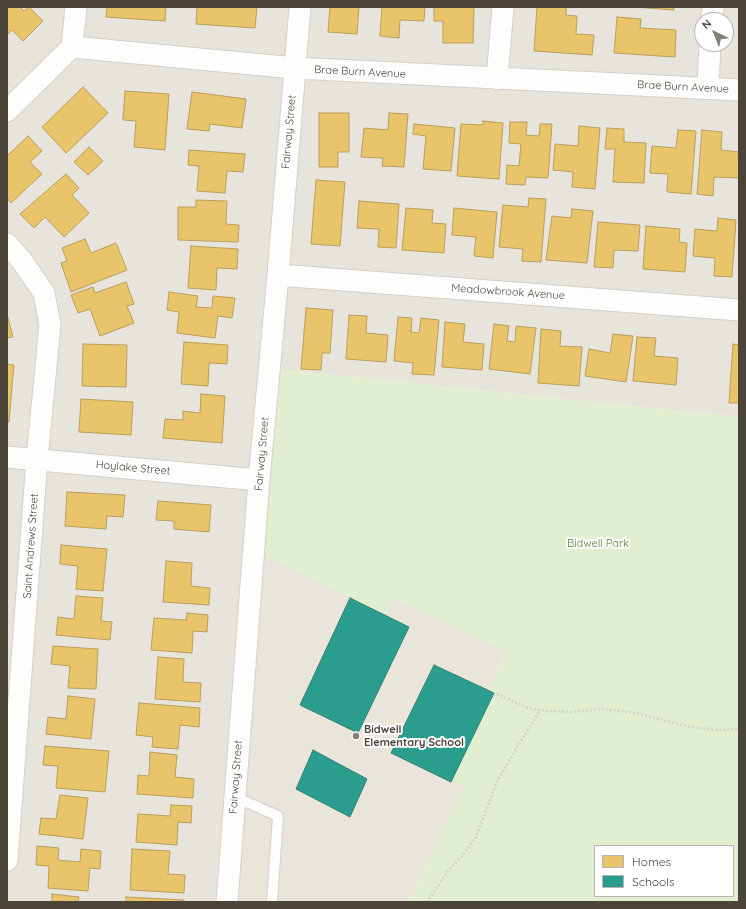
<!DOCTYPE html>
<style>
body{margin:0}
#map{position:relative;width:746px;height:909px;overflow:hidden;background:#f4f2ee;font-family:Quicksand,sans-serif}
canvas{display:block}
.frame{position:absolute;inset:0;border:8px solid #4b4439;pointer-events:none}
.legend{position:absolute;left:594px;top:845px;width:140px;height:52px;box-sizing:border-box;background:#fff;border:1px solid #b7b4b0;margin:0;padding:5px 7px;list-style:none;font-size:12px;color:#4b4439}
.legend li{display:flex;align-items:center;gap:8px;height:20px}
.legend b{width:20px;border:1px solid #b7b4b0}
.north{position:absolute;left:694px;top:12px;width:40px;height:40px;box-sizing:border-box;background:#fff;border:1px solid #b7b4b0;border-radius:50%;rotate:317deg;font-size:11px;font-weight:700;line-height:16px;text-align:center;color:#4b4439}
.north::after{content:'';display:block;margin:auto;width:14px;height:18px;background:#868178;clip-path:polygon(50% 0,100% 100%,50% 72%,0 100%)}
</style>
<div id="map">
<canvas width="746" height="909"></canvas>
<div class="frame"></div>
<ul class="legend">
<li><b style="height:11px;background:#e9c46a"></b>Homes</li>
<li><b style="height:11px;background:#2a9d8f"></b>Schools</li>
</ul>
<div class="north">N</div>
</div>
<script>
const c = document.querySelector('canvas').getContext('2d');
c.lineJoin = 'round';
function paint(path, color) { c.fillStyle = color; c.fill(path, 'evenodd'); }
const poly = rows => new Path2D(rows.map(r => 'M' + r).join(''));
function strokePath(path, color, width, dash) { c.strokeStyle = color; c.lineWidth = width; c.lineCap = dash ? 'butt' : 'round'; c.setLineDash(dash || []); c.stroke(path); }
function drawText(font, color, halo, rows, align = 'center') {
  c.font = font + ' Quicksand,sans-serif'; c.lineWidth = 4; c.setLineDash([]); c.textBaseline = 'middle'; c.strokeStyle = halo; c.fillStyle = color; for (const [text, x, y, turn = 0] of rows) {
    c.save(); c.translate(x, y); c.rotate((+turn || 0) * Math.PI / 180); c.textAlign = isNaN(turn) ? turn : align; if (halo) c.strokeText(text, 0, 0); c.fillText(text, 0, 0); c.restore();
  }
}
paint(poly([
 [7,7,739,7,739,417,269,368,227,902,7,902],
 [702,20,726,20,726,44,702,44]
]), '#e7e4dc');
paint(poly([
 [254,549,385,614,392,597,507,651,488,690,494,693,452,780,464,786,409,902,227,902]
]), '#eae5da');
paint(poly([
 [269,368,739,417,739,902,409,902,464,786,452,780,494,693,488,690,507,652,392,598,384,615,254,549],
 [595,846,733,846,733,896,595,896]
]), '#e1eecf');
const homes = poly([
 [7,7,20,7,24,11,29,7,43,21,23,41,12,30,7,35,7,7],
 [107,7,166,7,165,21,106,17,107,7],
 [197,7,257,7,255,28,196,24,197,7],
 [330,7,359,7,357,34,328,32,330,7],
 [382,7,425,7,424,21,400,20,399,38,380,36,382,7],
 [434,7,474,7,473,43,443,43,443,21,434,21,434,7],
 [537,7,566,7,566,15,577,16,576,34,594,35,592,55,534,51,537,7],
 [633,7,674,7,674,10,633,7],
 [617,17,641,19,640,28,676,30,675,57,614,53,617,17],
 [83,87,108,113,66,153,42,127,83,87],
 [125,91,169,94,165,150,134,147,136,121,123,120,125,91],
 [192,92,246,99,242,128,210,124,209,131,187,129,192,92],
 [319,113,349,113,349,152,338,152,338,167,319,167,319,113],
 [389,113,408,114,404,167,382,166,383,158,361,157,364,128,388,130,389,113],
 [483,121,503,123,499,179,457,176,461,124,483,125,483,121],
 [510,122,527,122,526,135,539,136,540,124,552,124,548,178,526,177,525,185,506,184,507,165,519,166,521,144,509,143,510,122],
 [414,124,455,128,451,171,423,169,426,136,413,134,414,124],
 [579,126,600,128,595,189,572,187,573,172,553,170,555,144,578,146,579,126],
 [607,128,624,129,624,142,646,143,644,183,613,182,615,149,605,149,607,128],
 [678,130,696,131,691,194,667,192,668,174,650,173,652,146,676,148,678,130],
 [702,130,722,132,721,150,739,152,739,178,714,177,713,196,697,194,702,130],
 [28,136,42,151,30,162,42,174,11,203,7,198,7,156,28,136],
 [89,147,103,161,88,175,74,162,89,147],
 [189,150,245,154,243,172,227,171,225,193,197,191,199,166,188,165,189,150],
 [66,174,79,188,72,195,89,213,64,237,45,217,34,228,20,214,66,174],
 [316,180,345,182,340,246,311,244,316,180],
 [529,198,546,199,541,262,522,261,523,249,499,247,503,205,528,207,529,198],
 [196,200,227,201,226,224,239,225,238,242,178,240,178,207,196,207,196,200],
 [359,201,399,204,396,248,378,247,379,229,357,228,359,201],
 [406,208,433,210,432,223,446,224,444,253,402,250,406,208],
 [454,208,497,212,493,258,474,256,476,237,452,235,454,208],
 [572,209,593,211,587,263,546,260,552,216,571,218,572,209],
 [718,218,736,220,732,277,714,276,715,258,693,256,695,229,717,231,718,218],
 [598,222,640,225,638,251,614,250,613,268,594,267,598,222],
 [646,226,680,229,679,242,687,243,685,272,643,269,646,226],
 [85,239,91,253,116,243,127,270,71,292,61,263,67,261,62,248,85,239],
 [191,246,238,249,237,269,217,268,216,290,188,288,191,246],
 [126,282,134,304,127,306,134,323,100,336,90,309,78,313,71,295,93,287,95,293,126,282],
 [169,292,198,296,196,307,212,308,213,296,235,298,232,318,218,316,215,338,177,333,179,312,167,310,169,292],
 [306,308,333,310,330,353,322,353,321,370,301,369,306,308],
 [349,315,367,316,366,333,388,335,386,362,346,359,349,315],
 [398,317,412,318,411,332,419,333,421,318,439,320,434,375,412,374,413,363,394,361,398,317],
 [8,318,13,337,7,338,7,319,8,318],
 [445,322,465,324,463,342,484,344,482,370,442,367,445,322],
 [494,324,509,326,507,341,515,342,516,326,536,328,530,374,489,369,494,324],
 [541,329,561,331,560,346,582,347,579,386,538,383,541,329],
 [613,334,633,336,626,382,585,376,589,349,610,353,613,334],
 [637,337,656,338,654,356,678,358,676,385,633,381,637,337],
 [184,342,228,345,227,364,209,363,208,386,181,384,184,342],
 [83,344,127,345,126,387,82,386,83,344],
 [733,344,739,345,739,403,729,403,733,344],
 [7,364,14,365,9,422,7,422,7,364],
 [201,394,225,396,222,443,163,438,165,419,183,420,183,411,200,413,201,394],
 [81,399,133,402,131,435,79,432,81,399],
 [67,492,125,495,123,517,107,516,106,529,65,526,67,492],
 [158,501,211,505,209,532,174,529,174,521,156,520,158,501],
 [61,545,107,549,103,591,76,589,78,566,60,564,61,545],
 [166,561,192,563,191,586,210,588,209,605,163,602,166,561],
 [76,596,103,598,101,621,112,622,110,640,56,635,58,617,74,619,76,596],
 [187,613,208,615,207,632,193,631,192,653,151,650,154,618,186,620,187,613],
 [53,646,98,649,96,689,68,688,70,666,51,664,53,646],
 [158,657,184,659,183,682,201,683,200,702,155,699,158,657],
 [68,696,95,699,91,739,46,734,48,717,66,719,68,696],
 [139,703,200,708,199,727,180,725,178,749,152,747,153,737,136,735,139,703],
 [45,746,109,751,105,792,56,788,58,766,43,765,45,746],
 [150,752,177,755,175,777,194,779,193,798,137,794,138,775,149,776,150,752],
 [60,795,88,798,83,839,39,834,41,818,56,819,60,795],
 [171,805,192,806,191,823,178,822,177,845,136,842,138,814,170,816,171,805],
 [37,846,59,848,58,860,80,862,81,849,101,851,100,869,90,868,88,891,48,888,49,866,36,865,37,846],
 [132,849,170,851,168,874,185,875,184,893,130,890,132,849],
 [52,894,79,897,78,902,52,902,52,894],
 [126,897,184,900,184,902,126,902,126,897]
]);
paint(homes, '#e9c46a');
strokePath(homes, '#ba9e5b', 1);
const schools = poly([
 [350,598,409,627,358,733,300,705,350,598],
 [434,665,494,693,451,782,391,753,434,665],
 [313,750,367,779,350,817,296,789,313,750]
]);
paint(schools, '#2a9d8f');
strokePath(schools, '#348275', 1);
const lane = poly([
 [235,797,278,816,272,902]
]);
const street = poly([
 [712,20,713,7],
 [72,47,76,7],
 [497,79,503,7],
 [708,88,710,44],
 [7,111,72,47,295,68,739,90],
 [7,244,22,261,44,293,50,325,37,459,7,860],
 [278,275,739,310],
 [7,457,259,480],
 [227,902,259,480,278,275,300,7]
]);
strokePath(lane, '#d2d0cb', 12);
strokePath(street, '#d2d0cb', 23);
strokePath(poly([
 [497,694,528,708,546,711,573,712,602,709,635,713,690,727,719,730,739,729],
 [427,902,449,870,462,856,476,837,497,781,540,710]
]), '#d3d2cc', 2.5, [2, 2]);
strokePath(lane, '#fdfdfc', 10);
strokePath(street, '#fdfdfc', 21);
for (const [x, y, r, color] of [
 [356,736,4,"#868178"]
]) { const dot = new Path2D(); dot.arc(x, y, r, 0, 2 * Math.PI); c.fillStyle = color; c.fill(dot); strokePath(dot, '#fff', 1.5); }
drawText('11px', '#4b4439', '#fff', [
 ["Brae Burn Avenue",360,72,3],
 ["Brae Burn Avenue",683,87,3],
 ["Fairway Street",289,132,-85],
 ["Meadowbrook Avenue",508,292,4],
 ["Fairway Street",262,454,-85],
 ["Hoylake Street",133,468,5],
 ["Saint Andrews Street",31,546,-86],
 ["Fairway Street",236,777,-86]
]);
drawText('11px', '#4a7f2a', '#fff', [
 ["Bidwell Park",598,544]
]);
drawText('bold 11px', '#4b4439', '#fff', [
 ["Bidwell",364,730],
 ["Elementary School",364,743]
], 'left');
</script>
